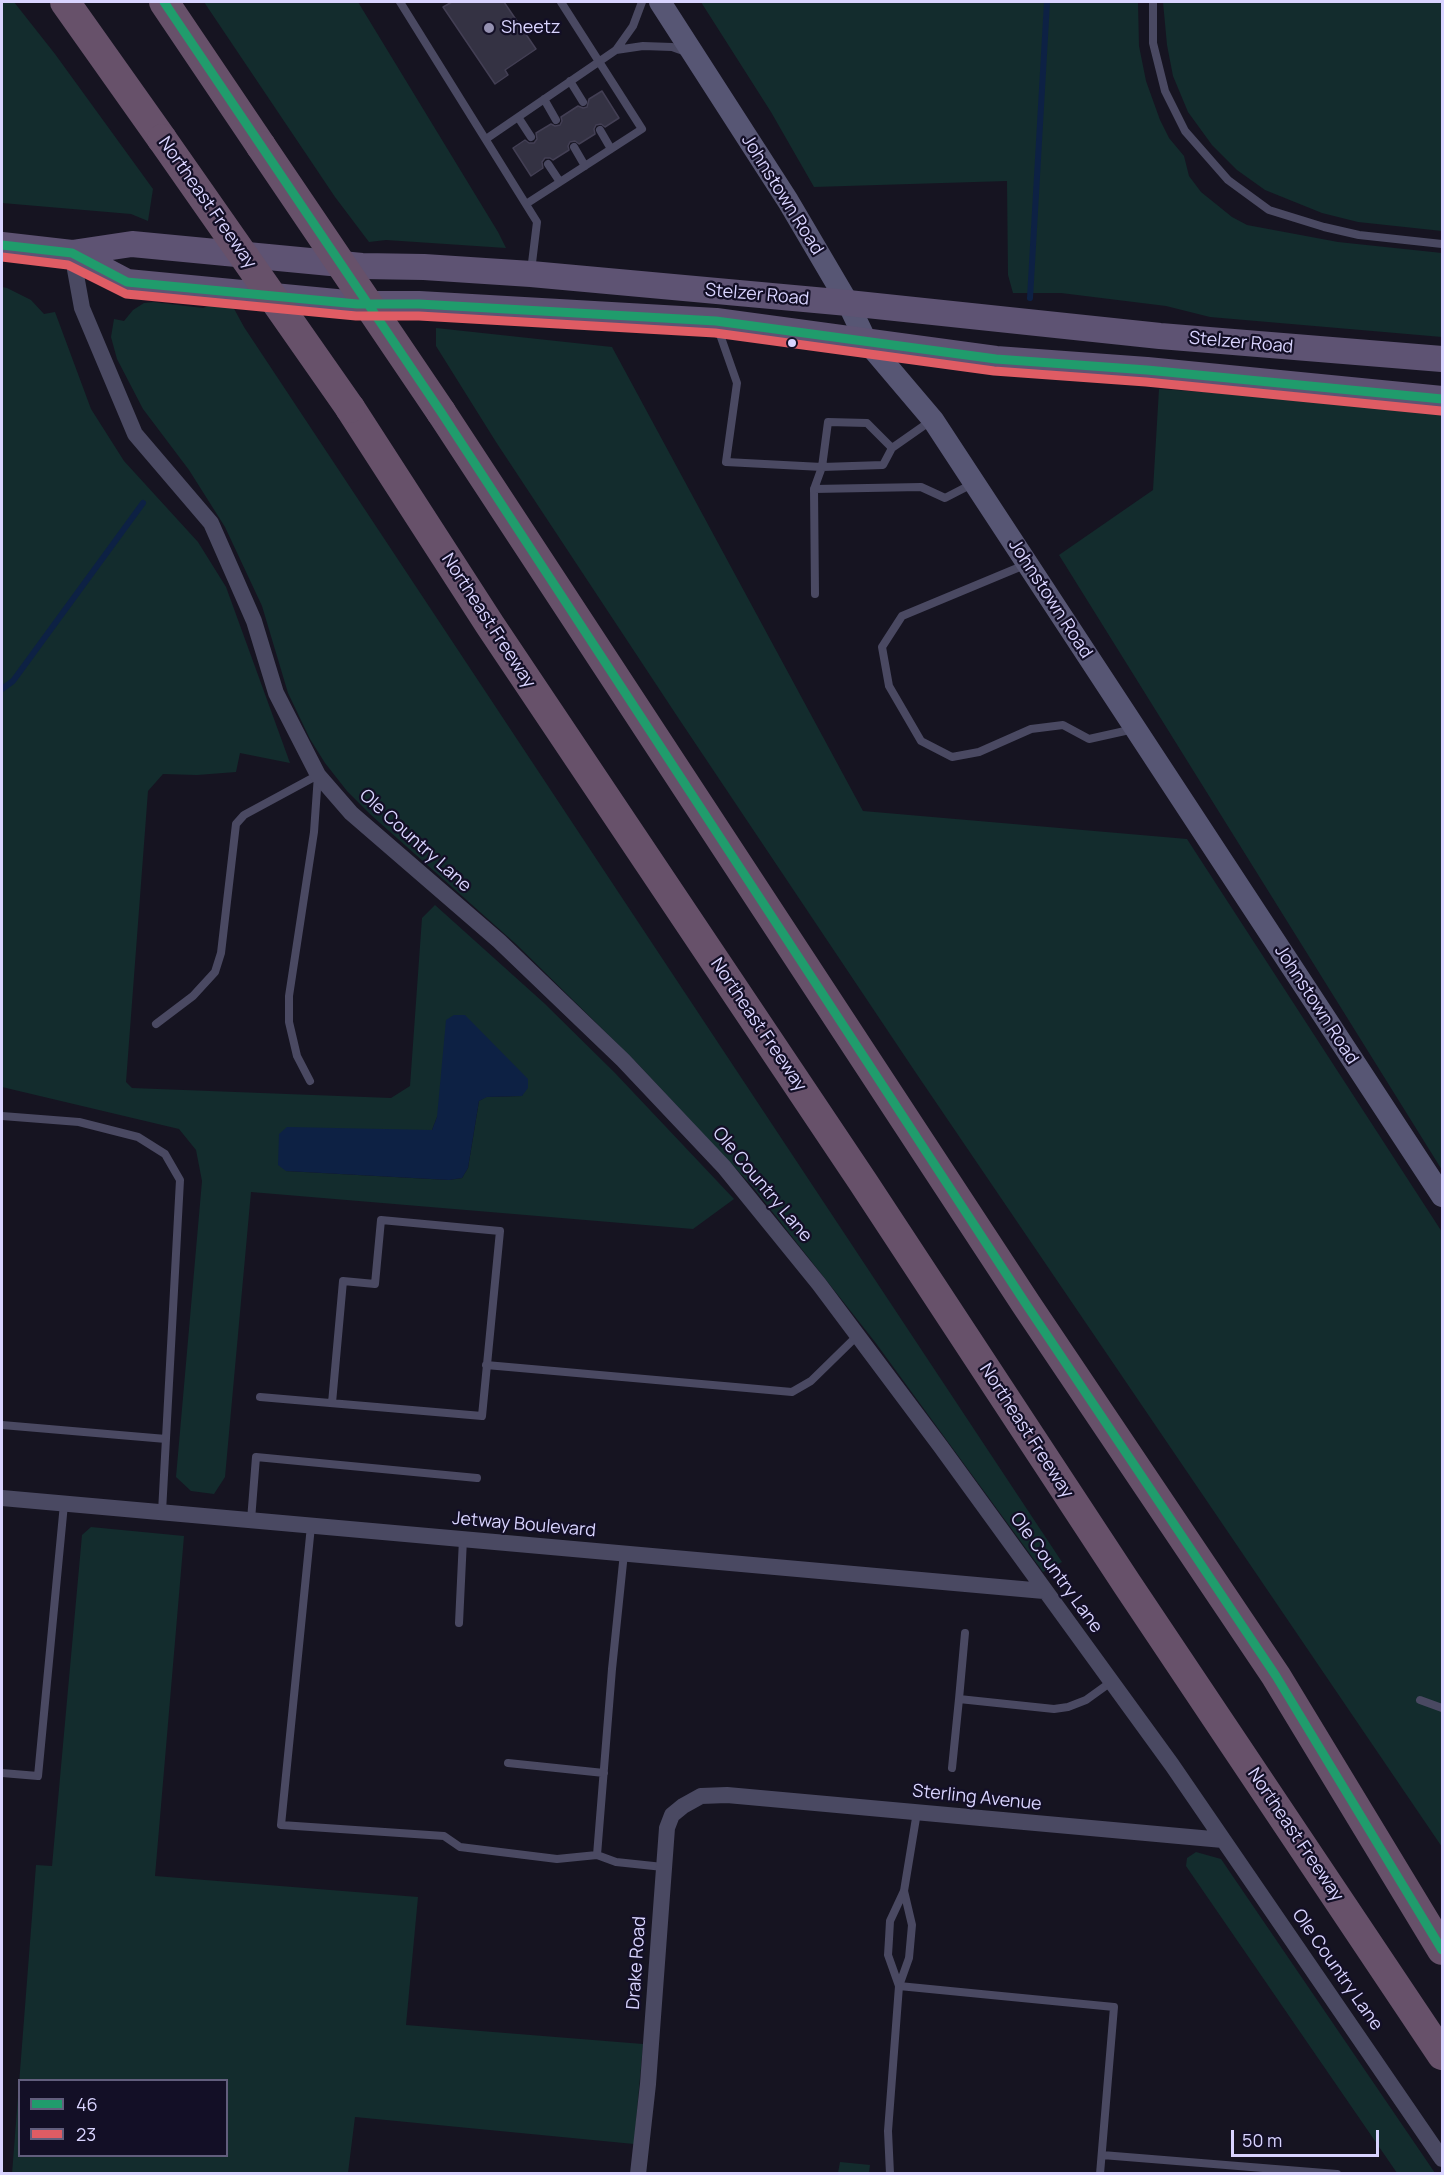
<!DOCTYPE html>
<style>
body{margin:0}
#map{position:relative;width:1444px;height:2175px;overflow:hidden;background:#161421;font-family:Manrope,sans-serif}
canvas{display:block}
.frame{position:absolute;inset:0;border:3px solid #d9d4ff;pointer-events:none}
.legend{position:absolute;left:18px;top:2079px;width:210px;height:78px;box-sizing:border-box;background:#130f26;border:2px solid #625e7d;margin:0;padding:8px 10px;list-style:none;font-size:18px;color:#d9d4ff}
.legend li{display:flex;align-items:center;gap:12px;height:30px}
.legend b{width:30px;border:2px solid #625e7d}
.scale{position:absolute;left:1231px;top:2130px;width:148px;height:27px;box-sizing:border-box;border:3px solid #d9d4ff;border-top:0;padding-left:8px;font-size:18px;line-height:21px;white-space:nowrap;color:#d9d4ff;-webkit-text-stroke:4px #130f26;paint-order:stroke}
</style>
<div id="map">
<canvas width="1444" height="2175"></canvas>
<div class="frame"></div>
<ul class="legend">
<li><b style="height:8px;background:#209c6c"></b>46</li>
<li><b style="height:8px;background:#df5c64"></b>23</li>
</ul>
<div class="scale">50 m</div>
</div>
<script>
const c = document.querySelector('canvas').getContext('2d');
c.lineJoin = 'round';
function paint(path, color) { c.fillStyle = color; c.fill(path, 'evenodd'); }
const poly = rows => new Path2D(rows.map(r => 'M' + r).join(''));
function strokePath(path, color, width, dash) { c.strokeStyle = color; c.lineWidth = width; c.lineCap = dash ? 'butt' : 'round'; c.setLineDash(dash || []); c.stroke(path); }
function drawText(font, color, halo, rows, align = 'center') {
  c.font = font + ' Manrope,sans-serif'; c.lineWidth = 4.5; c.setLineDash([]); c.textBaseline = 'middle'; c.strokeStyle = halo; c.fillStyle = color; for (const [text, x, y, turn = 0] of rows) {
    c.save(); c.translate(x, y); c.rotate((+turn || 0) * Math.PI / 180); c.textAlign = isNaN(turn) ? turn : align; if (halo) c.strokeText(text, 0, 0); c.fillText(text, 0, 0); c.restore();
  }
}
paint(poly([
 [2,2,14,2,55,54,153,189,148,221,131,214,2,203],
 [204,2,358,2,498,232,506,248,386,240,369,242,335,197],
 [701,2,1138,2,1139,46,1146,81,1160,120,1169,138,1184,156,1189,176,1201,192,1232,217,1247,225,1338,242,1442,253,1442,337,1210,317,1166,306,1061,293,1013,293,1008,275,1007,181,814,187,771,112],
 [1163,2,1442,2,1442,231,1358,222,1322,213,1265,190,1237,170,1212,145,1188,112,1173,76,1167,45],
 [2,287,7,288,31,300,44,314,55,312,91,409,124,461,198,542,226,587,290,763,240,753,236,772,197,775,163,774,148,791,126,1082,132,1088,391,1098,410,1086,422,918,435,905,544,1003,615,1073,734,1199,693,1229,251,1192,225,1477,214,1494,191,1491,176,1477,202,1181,196,1150,179,1129,2,1087],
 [527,1079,522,1096,486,1097,479,1101,468,1168,462,1178,449,1180,286,1171,419,1130,432,1130,437,1117],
 [153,302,203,308,214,304,232,305,244,327,1062,1562,1043,1572,875,1342,752,1186,637,1063,516,944,371,815,347,791,325,763,310,739,288,693,262,606,225,527,189,470,143,409,117,359,111,337,114,319,124,321,133,310,144,303],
 [436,328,612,347,863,811,1187,839,1442,1232,1442,1847,916,1073,679,719,496,442,436,346],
 [1159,389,1442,408,1442,1170,1059,555,1153,490],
 [91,1527,184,1536,155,1876,418,1897,406,2025,643,2044,634,2144,355,2117,348,2173,12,2174,36,1865,52,1866,82,1535],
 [20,2080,226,2080,226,2156,20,2156],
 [1196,1852,1221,1859,1435,2173,1397,2173,1186,1866,1187,1858],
 [840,2162,870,2165,869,2173,838,2173]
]), '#132c2d');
paint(poly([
 [454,1015,465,1015,528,1079,528,1088,522,1096,487,1097,479,1101,468,1168,462,1178,449,1180,286,1171,278,1165,279,1134,287,1127,432,1130,437,1117,446,1020]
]), '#0d2144');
strokePath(poly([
 [1030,298,1047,2],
 [2,689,13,681,143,503]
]), '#0d2144', 6);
const building = poly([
 [452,2,504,2,536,49,505,70,508,75,495,84,443,7,452,2],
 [602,91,619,118,605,127,601,124,596,125,594,129,595,134,579,144,575,141,570,142,568,146,569,150,553,160,550,158,545,158,542,162,543,168,531,176,513,148,525,140,529,143,534,143,537,139,536,133,551,124,555,126,560,125,562,121,561,117,578,106,583,108,587,107,589,99,602,91]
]);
paint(building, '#343243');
strokePath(building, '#433f54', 1.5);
strokePath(poly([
 [400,2,537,222,531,271],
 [1153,2,1153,43,1165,91,1185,131,1228,180,1269,210,1324,227,1359,235,1442,244],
 [616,50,643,46,672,47,686,52],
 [570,81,583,102],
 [544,99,556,120],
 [518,117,531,137],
 [600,130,611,149],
 [486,139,616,50,633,26,642,2],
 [574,147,585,166],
 [548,164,560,182],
 [526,204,642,129,561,2],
 [717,326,737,383,726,462,822,467,883,465,892,448,932,420],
 [814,489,921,487,945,498,974,483],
 [1027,564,902,616,882,647,889,686,921,741,952,757,979,752,1031,729,1063,725,1089,739,1134,729],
 [815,594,814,489,822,467,828,422,867,423,892,448],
 [156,1024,193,996,215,972,221,953,236,824,244,815,318,775],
 [310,1081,297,1056,289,1022,289,996,314,832,318,775],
 [2,1116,79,1122,138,1137,165,1154,180,1180,162,1512],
 [486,1365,792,1392,811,1381,858,1335],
 [260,1397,482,1416,500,1231,381,1220,375,1284,343,1281,332,1403],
 [2,1425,166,1439],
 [251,1520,256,1457,477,1478],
 [311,1526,281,1825,444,1836,460,1847,557,1859,597,1855,612,1669,624,1553],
 [459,1623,463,1539],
 [959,1699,965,1633],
 [1420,1700,1442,1708],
 [508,1763,604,1773],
 [952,1768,959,1699,1054,1709,1068,1707,1086,1700,1111,1682],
 [2,1773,38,1776,64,1504],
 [597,1855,616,1862,663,1867],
 [899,1986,1114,2007,1100,2174],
 [899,1986,888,1955,889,1939,890,1921,904,1891,917,1812],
 [1102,2155,1337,2174],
 [890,2174,888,2131,899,1986,909,1958,912,1925,904,1891]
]), '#4a4962', 8);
strokePath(poly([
 [72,253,82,308,135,434,211,523,254,621,276,693,318,775,351,813,499,941,623,1060,724,1167,819,1284,941,1447,1172,1765,1442,2159],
 [2,1498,1044,1591],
 [638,2174,648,2084,667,1828,672,1815,683,1806,701,1796,727,1795,1223,1840]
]), '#4a4962', 16);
strokePath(poly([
 [660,2,788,201,848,303,866,341,933,420,1442,1196]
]), '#575674', 22);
strokePath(poly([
 [2,245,72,253,132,244,362,266,424,267,531,274,848,303,1160,336,1442,359],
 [72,253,127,282,357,304,419,304,716,321,996,359,1147,370,1442,399]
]), '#5e5373', 26);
strokePath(poly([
 [65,2,162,139],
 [164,2,261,146],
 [350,408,490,625,863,1182,1127,1584,1442,2055],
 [441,412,1026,1304,1276,1676,1442,1950]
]), '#67516a', 30);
strokePath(poly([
 [162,139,350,408],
 [261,146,441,412]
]), '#67516a', 30);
strokePath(poly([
 [164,2,441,412,1026,1304,1276,1676,1442,1950],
 [2,245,72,253,127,282,357,304,419,304,716,321,996,359,1147,370,1442,399]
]), '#209c6c', 9);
strokePath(poly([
 [2,257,68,265,126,294,356,316,419,316,715,333,994,371,1146,382,1441,411]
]), '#df5c64', 9);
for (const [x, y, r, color] of [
 [489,28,6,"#9591b1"],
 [792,343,5,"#d9d4ff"]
]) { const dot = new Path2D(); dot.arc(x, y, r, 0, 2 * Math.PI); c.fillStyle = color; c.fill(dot); strokePath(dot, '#130f26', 2); }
drawText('18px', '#d9d4ff', '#130f26', [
 ["Sheetz",501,28]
], 'left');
drawText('18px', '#d9d4ff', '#130f26', [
 ["Johnstown Road",782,195,58],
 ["Northeast Freeway",207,203,55],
 ["Stelzer Road",757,295,5],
 ["Stelzer Road",1241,343,5],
 ["Johnstown Road",1050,599,57],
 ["Northeast Freeway",488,621,57],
 ["Ole Country Lane",415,841,42],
 ["Johnstown Road",1316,1005,57],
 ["Northeast Freeway",758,1025,56],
 ["Ole Country Lane",762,1185,50],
 ["Northeast Freeway",1026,1431,57],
 ["Jetway Boulevard",524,1525,5],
 ["Ole Country Lane",1056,1573,54],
 ["Sterling Avenue",977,1798,6],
 ["Northeast Freeway",1295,1835,56],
 ["Drake Road",637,1963,-86],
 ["Ole Country Lane",1337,1970,55]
]);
</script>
